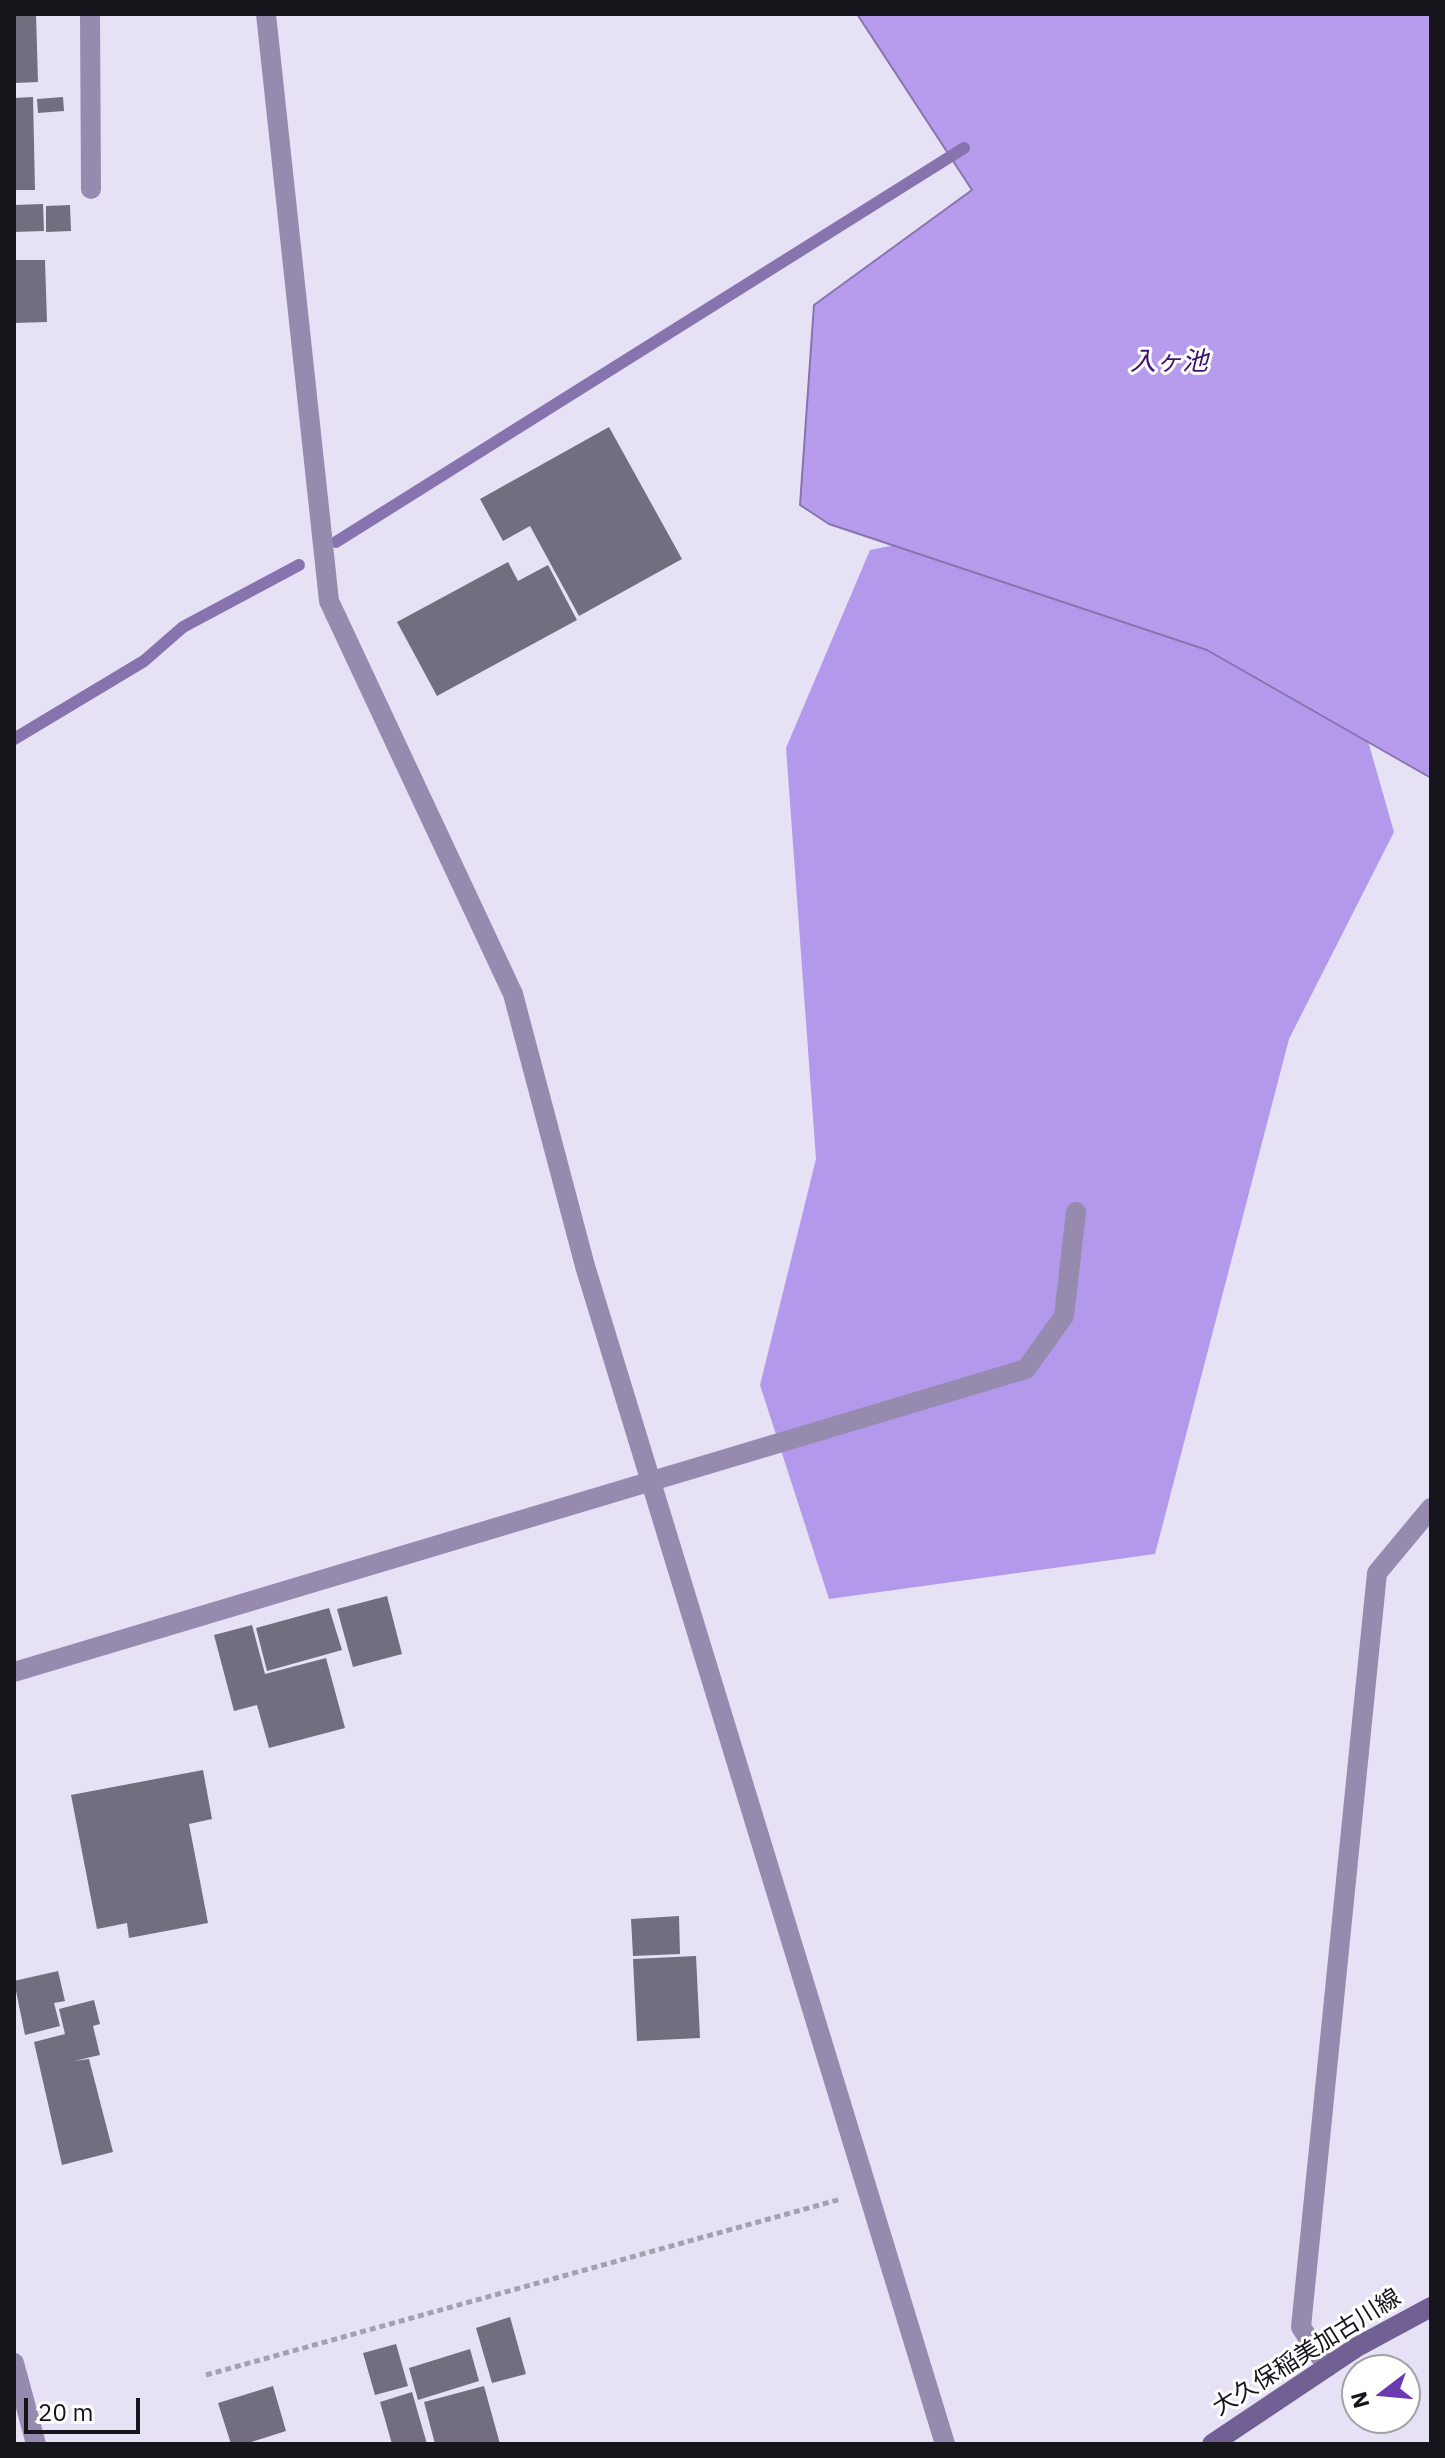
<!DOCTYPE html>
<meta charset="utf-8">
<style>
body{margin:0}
#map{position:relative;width:1445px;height:2458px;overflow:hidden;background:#e7e1f6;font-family:"IBM Plex Sans",sans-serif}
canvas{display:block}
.frame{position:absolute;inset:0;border:16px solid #17151c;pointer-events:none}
.north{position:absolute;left:1341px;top:2354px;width:80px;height:80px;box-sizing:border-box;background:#fff;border:2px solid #a2a1a4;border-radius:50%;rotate:254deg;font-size:22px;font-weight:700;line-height:32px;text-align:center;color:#17151c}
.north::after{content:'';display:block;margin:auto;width:28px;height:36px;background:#6b39b0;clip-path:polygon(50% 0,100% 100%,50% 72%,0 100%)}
.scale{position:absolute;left:24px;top:2398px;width:116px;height:36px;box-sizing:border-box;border:4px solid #17151c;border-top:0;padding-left:10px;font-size:24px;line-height:28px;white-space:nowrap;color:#17151c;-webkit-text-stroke:6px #fff;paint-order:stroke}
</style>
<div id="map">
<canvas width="1445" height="2458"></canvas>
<div class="frame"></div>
<div class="north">N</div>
<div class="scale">20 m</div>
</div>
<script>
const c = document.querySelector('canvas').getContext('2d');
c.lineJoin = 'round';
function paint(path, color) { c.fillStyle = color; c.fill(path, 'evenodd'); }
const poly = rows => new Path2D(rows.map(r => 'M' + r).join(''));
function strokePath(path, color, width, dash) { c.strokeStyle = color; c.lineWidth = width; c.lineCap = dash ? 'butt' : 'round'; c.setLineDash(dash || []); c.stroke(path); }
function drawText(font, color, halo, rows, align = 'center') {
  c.font = font + ' "IBM Plex Sans","Noto Sans JP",sans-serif'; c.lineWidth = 6; c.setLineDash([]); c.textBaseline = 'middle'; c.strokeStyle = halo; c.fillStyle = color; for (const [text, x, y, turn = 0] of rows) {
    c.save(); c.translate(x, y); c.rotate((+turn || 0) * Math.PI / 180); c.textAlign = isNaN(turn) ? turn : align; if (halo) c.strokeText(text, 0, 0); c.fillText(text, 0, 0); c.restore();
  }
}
paint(poly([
 [1095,506,1356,699,1394,832,1289,1039,1155,1554,829,1599,760,1385,816,1159,786,748,870,550]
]), '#b399eb');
const water = poly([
 [857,14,1431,14,1431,778,1207,650,829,524,800,505,814,305,972,190,857,14]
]);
paint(water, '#b79cee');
strokePath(water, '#8774af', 2);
strokePath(poly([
 [336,542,964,148],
 [14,739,144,661,183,627,299,565]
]), '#8774af', 12);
paint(poly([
 [14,14,36,14,38,82,14,83],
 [33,97,35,190,14,190,14,98],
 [63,97,64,111,38,113,37,99],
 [43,204,44,231,14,232,14,205],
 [70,205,71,231,46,232,46,206],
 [14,260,45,260,47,322,14,323],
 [609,427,682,559,579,616,530,526,503,541,480,499],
 [508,562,518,581,548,565,577,620,437,696,397,622],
 [387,1596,402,1654,353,1667,337,1609],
 [329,1608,342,1650,267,1671,256,1628],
 [252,1625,265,1674,326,1658,345,1728,269,1748,257,1705,234,1711,214,1635],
 [203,1770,212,1819,189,1824,208,1923,129,1938,127,1923,97,1929,71,1795],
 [679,1916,680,1954,633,1956,631,1919],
 [696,1956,700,2038,637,2041,633,1959],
 [58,1971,65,2001,54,2003,60,2026,25,2035,14,1981],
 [94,2000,100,2024,93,2026,100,2055,74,2061,89,2059,113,2152,62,2165,34,2042,65,2034,59,2009],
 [510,2317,526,2374,492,2383,476,2328],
 [396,2344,408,2386,375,2395,363,2353],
 [470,2349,479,2381,418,2400,409,2368],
 [273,2386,286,2431,245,2444,231,2444,218,2403],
 [484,2386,500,2444,435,2444,424,2402],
 [412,2392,427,2444,392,2444,380,2402]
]), '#736d80');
strokePath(poly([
 [206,2375,841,2199]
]), '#a5a0b0', 5, [6, 4]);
strokePath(poly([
 [90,14,91,189],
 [266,14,329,601,513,994,585,1266,945,2444],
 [14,1672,1026,1369,1064,1316,1076,1212],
 [14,2363,36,2444],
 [1327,2367,1301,2327,1377,1573,1431,1508]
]), '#968baf', 20);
strokePath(poly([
 [1212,2444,1357,2347,1431,2307]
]), '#706093', 20);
drawText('24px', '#17151c', '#fff', [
 ["大久保稲美加古川線",1307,2353,-32]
]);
drawText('italic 26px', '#3f1171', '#fff', [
 ["入ヶ池",1169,362]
]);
</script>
